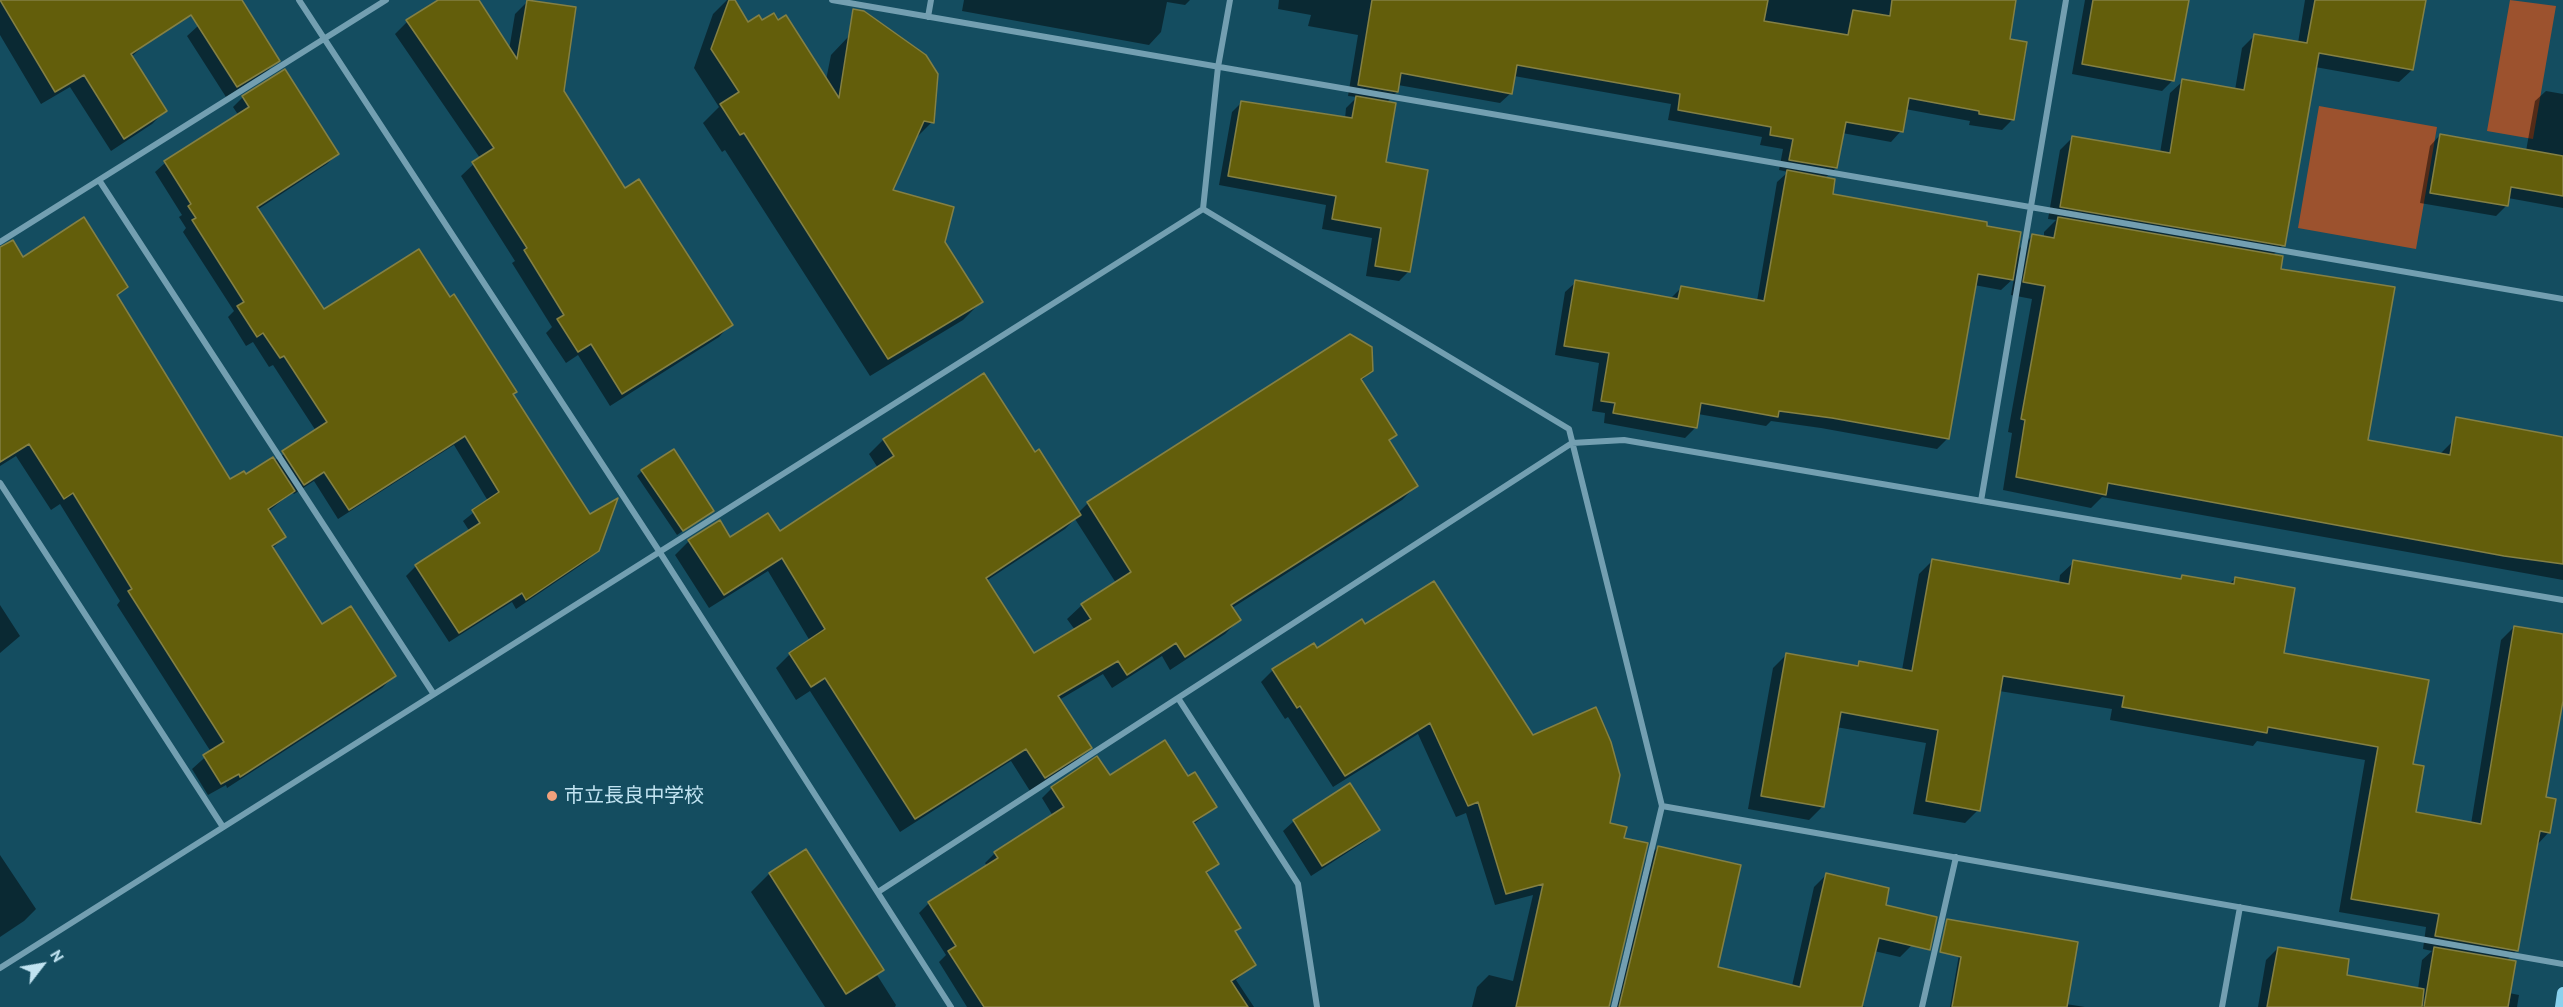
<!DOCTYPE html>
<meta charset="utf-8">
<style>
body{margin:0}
#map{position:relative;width:2563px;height:1007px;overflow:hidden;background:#144d60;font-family:"PT Sans",sans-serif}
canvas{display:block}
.north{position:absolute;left:12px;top:935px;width:60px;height:60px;-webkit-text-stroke:4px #144d60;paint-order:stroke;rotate:59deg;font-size:16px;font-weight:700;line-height:24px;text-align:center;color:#c1e3f1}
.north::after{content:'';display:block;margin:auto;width:21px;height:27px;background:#c1e3f1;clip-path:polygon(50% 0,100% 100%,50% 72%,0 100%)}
</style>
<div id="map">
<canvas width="2563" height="1007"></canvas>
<div class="north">N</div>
</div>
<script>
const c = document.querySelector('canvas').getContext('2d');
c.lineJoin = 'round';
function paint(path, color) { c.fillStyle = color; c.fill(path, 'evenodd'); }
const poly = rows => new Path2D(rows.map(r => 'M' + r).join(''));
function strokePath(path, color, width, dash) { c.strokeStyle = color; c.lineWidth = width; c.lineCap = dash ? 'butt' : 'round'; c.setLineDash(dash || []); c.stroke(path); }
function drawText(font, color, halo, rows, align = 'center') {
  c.font = font + ' "PT Sans","Noto Sans JP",sans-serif'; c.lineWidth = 6; c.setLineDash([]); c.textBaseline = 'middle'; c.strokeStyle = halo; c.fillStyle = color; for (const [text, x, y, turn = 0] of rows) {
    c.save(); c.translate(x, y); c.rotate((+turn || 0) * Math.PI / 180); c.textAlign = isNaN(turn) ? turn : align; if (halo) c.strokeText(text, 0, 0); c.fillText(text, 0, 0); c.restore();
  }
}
paint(poly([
 [2510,0,2556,6,2533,139,2487,131],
 [2319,106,2437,127,2416,249,2298,228]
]), '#9c522e');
paint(poly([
 [0,0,132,0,154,37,131,57,165,111,152,124,111,151,70,87,41,104,0,35],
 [240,0,278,60,267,71,226,97,187,36,198,26],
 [441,0,477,0,509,50,515,14,528,1,562,91,625,190,731,324,719,337,610,406,578,355,566,363,546,333,552,327,512,263,515,261,461,176,480,158,395,34,407,22],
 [727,0,733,0,747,24,826,80,831,55,849,36,932,122,914,140,891,191,943,242,981,302,963,320,870,376,725,150,722,152,703,123,719,107,694,68,713,14],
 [964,0,1190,0,1185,5,1167,2,1161,32,1149,45,962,11],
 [1279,0,2015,0,2008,40,2025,43,2012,120,2002,130,1969,125,1970,121,1905,109,1901,131,1891,142,1842,133,1836,168,1825,178,1831,196,1985,227,2017,251,2032,236,2044,238,2044,232,2056,220,2048,219,2060,150,2073,137,2160,153,2170,93,2183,81,2235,90,2242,48,2255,35,2298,43,2305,0,2424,0,2412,70,2399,82,2315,67,2283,245,2272,256,2366,441,2440,454,2453,441,2563,437,2563,580,2102,497,2091,508,2003,490,2012,433,2008,432,2032,299,2011,295,2014,278,2001,290,1974,285,1948,438,1937,449,1821,428,1771,421,1766,426,1698,414,1696,427,1685,438,1604,423,1605,413,1592,411,1599,363,1555,355,1565,292,1576,282,1671,298,1681,288,1757,301,1777,182,1788,172,1779,170,1783,149,1760,145,1762,137,1668,120,1671,104,1514,76,1511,93,1500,103,1398,85,1397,92,1386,103,1385,163,1409,271,1399,281,1366,276,1372,238,1322,229,1326,205,1219,185,1232,112,1242,102,1345,119,1346,108,1357,97,1348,96,1358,35,1308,26,1311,15,1278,9],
 [2085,0,2187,0,2173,80,2162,91,2072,74],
 [2546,91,2563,94,2563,208,2508,198,2506,206,2496,216,2420,203,2430,146,2440,135,2526,151,2535,101],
 [243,97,337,154,327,164,257,210,324,311,512,395,598,550,587,561,516,609,512,602,449,642,406,576,416,566,470,532,463,521,488,501,454,445,338,519,314,481,294,494,292,492,268,512,284,537,272,549,321,627,394,676,382,688,227,788,226,785,208,795,192,769,211,752,117,605,120,601,60,504,51,510,16,456,0,466,0,268,23,259,126,287,116,297,229,481,274,461,316,431,273,365,269,367,253,342,246,346,228,317,234,311,183,232,186,228,179,217,182,215,155,172,165,163,239,116,233,107],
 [1372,370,1361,381,1395,435,1388,442,1416,486,1402,500,1232,608,1239,620,1225,634,1170,670,1162,656,1112,688,1103,674,1059,700,1090,747,1076,761,1030,791,1011,761,900,832,810,691,796,700,776,668,790,654,810,641,768,571,709,608,675,555,689,541,779,533,878,468,869,454,883,440,983,375,1035,454,1078,513,1088,503],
 [1075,519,1116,583,1082,605,1067,619,1075,630,1034,655,986,581,1065,529],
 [642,471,712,511,677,535,637,476],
 [1932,561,2059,584,2060,575,2074,562,2178,581,2182,577,2229,584,2235,579,2282,655,2412,765,2414,813,2471,824,2501,640,2514,627,2563,635,2563,697,2544,798,2549,832,2536,846,2517,950,2506,961,2509,993,2519,995,2517,1007,2258,1007,2266,960,2278,948,2345,976,2418,989,2422,960,2432,951,2423,949,2426,927,2339,912,2365,760,2257,741,2253,746,2110,720,2112,709,1999,691,1978,810,1965,823,1913,814,1926,743,1836,727,1822,807,1809,820,1748,809,1773,668,1786,655,1855,667,1859,662,1902,670,1919,574],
 [0,605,20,636,0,653],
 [1365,626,1532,737,1623,839,1608,1007,1472,1007,1477,987,1489,975,1513,981,1533,895,1495,905,1466,813,1456,817,1418,734,1333,787,1288,717,1285,719,1261,682,1273,670],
 [1109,777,1188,778,1215,807,1193,825,1217,864,1206,874,1239,927,1234,932,1254,964,1236,980,1254,1007,967,1007,939,962,946,955,919,913,929,903,987,866,985,863,995,853,1053,816,1042,798,1052,788],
 [1294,821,1378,829,1367,840,1311,876,1283,831],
 [1658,847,1716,968,1792,986,1814,887,1826,875,1884,906,1912,945,1900,957,1874,951,1861,1006,1866,1007,1611,1007,1646,859],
 [806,851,882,970,877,975,896,1005,895,1007,825,1007,751,892,769,874],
 [0,855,36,909,24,921,0,937],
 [1962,937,2066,1004,2085,1007,1950,1007]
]), '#0007');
const building = poly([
 [0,0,242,0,280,61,237,87,191,15,131,54,167,111,124,139,84,75,55,92,0,0],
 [438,0,479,0,517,59,527,0,576,7,564,91,625,188,639,179,733,325,622,394,591,344,578,352,557,319,564,315,524,250,527,248,472,162,494,148,406,20,438,0],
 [729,0,735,0,748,22,759,15,762,20,774,13,778,20,786,15,839,98,853,9,864,11,926,55,938,74,934,123,924,121,893,190,954,207,945,242,983,302,888,359,744,133,740,135,720,104,739,92,711,49,729,0],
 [1372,0,1768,0,1764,21,1848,35,1853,10,1890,16,1892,0,2016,0,2010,39,2027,42,2014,120,1979,114,1979,111,1909,98,1903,132,1846,122,1837,168,1789,160,1793,139,1770,135,1771,127,1678,110,1680,94,1517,65,1512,94,1401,73,1398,92,1358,85,1372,0],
 [2093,0,2189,0,2174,81,2082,64,2093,0],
 [2315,0,2426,0,2413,70,2319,53,2285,246,2060,207,2072,136,2170,153,2182,79,2244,90,2254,34,2307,43,2315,0],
 [285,69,339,154,257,207,324,309,419,249,450,297,454,294,517,392,513,394,590,514,618,498,599,551,526,600,522,593,459,633,415,565,480,523,472,510,499,492,465,436,349,510,324,472,304,485,282,451,327,422,284,356,280,358,263,333,257,337,237,306,244,302,192,220,196,218,188,206,191,204,164,161,249,107,242,96,285,69],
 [1356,96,1396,103,1386,162,1428,170,1410,272,1375,266,1381,228,1332,219,1336,196,1228,176,1241,101,1352,118,1356,96],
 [2440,134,2563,156,2563,196,2511,187,2508,206,2430,193,2440,134],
 [1787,170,1835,179,1833,194,1987,222,1987,226,2021,232,2013,280,1978,274,1949,439,1832,418,1779,411,1778,417,1701,403,1697,428,1613,413,1615,403,1601,401,1609,353,1564,346,1575,280,1678,299,1681,286,1764,301,1787,170],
 [84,217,128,287,117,295,230,479,244,471,246,474,273,457,295,491,268,509,286,537,272,546,322,624,351,606,396,676,240,777,239,774,221,784,203,755,224,742,128,591,132,589,73,493,64,499,29,444,0,462,0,247,13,240,23,257,84,217],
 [2058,217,2283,256,2281,269,2395,287,2368,440,2450,455,2456,417,2563,437,2563,564,2504,556,2108,483,2106,495,2016,477,2025,420,2021,419,2045,286,2023,282,2032,234,2054,238,2058,217],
 [1350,334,1372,347,1373,371,1361,379,1397,435,1389,440,1418,486,1231,605,1241,620,1185,657,1176,643,1127,675,1118,661,1058,696,1092,748,1045,778,1026,749,915,819,825,678,811,687,789,653,825,629,782,558,724,595,688,540,720,520,730,537,768,513,780,531,894,456,883,439,984,373,1035,452,1039,449,1081,515,986,578,1034,653,1091,619,1081,604,1131,572,1087,502,1350,334],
 [674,449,714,511,683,531,641,470,674,449],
 [1932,559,2069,584,2073,560,2181,579,2182,575,2234,584,2235,577,2295,588,2284,653,2429,680,2413,764,2424,766,2416,812,2481,824,2514,626,2563,634,2563,701,2546,797,2556,799,2550,833,2540,831,2518,951,2435,936,2439,914,2351,899,2378,747,2268,727,2267,733,2122,707,2124,696,2003,676,1980,811,1926,801,1938,730,1841,712,1824,807,1761,796,1786,653,1858,666,1859,661,1912,671,1932,559],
 [1434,581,1533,735,1596,707,1611,742,1620,775,1610,823,1627,827,1624,838,1648,843,1609,1007,1516,1007,1543,884,1506,894,1478,802,1468,806,1430,723,1345,776,1300,706,1297,708,1272,669,1314,643,1317,648,1362,619,1365,624,1434,581],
 [1165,740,1188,776,1195,772,1217,807,1193,822,1219,864,1206,872,1241,928,1235,931,1256,965,1231,981,1248,1007,984,1007,948,951,956,946,928,902,998,858,994,852,1064,807,1051,787,1097,756,1110,775,1165,740],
 [1350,783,1380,830,1322,866,1293,820,1350,783],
 [1658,846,1741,865,1718,967,1800,987,1826,873,1889,888,1886,905,1937,917,1930,950,1879,938,1862,1007,1619,1007,1658,846],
 [806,849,884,970,846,994,769,873,806,849],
 [1947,919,2078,942,2067,1007,1952,1007,1961,957,1940,952,1947,919],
 [2278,947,2349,959,2347,975,2424,989,2422,1007,2267,1007,2278,947],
 [2434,947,2516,961,2508,1007,2424,1007,2434,947]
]);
paint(building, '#635e0b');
strokePath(building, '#848044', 1.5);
strokePath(poly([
 [299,0,659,551,951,1007],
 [832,0,2563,299],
 [928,17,931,0],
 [99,180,433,693],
 [1203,209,1218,67,1230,0],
 [0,242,386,0],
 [0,483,223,827],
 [1981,501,2066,0],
 [1178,698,1298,884,1317,1007],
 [1662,806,2563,964],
 [878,892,1572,443,1624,440,2563,600],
 [0,968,1203,209,1569,429,1662,806,1614,1007],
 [1922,1007,1956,857],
 [2222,1007,2240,907]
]), '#739fb1', 6);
strokePath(poly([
 [2561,1007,2563,993]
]), '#8ad1ed', 12);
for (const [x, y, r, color] of [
 [552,796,6,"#f1a17c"]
]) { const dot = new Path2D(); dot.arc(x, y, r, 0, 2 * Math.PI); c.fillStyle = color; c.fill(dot); strokePath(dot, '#144d60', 2); }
drawText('20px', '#c1e3f1', '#144d60', [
 ["市立長良中学校",564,796]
], 'left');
</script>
